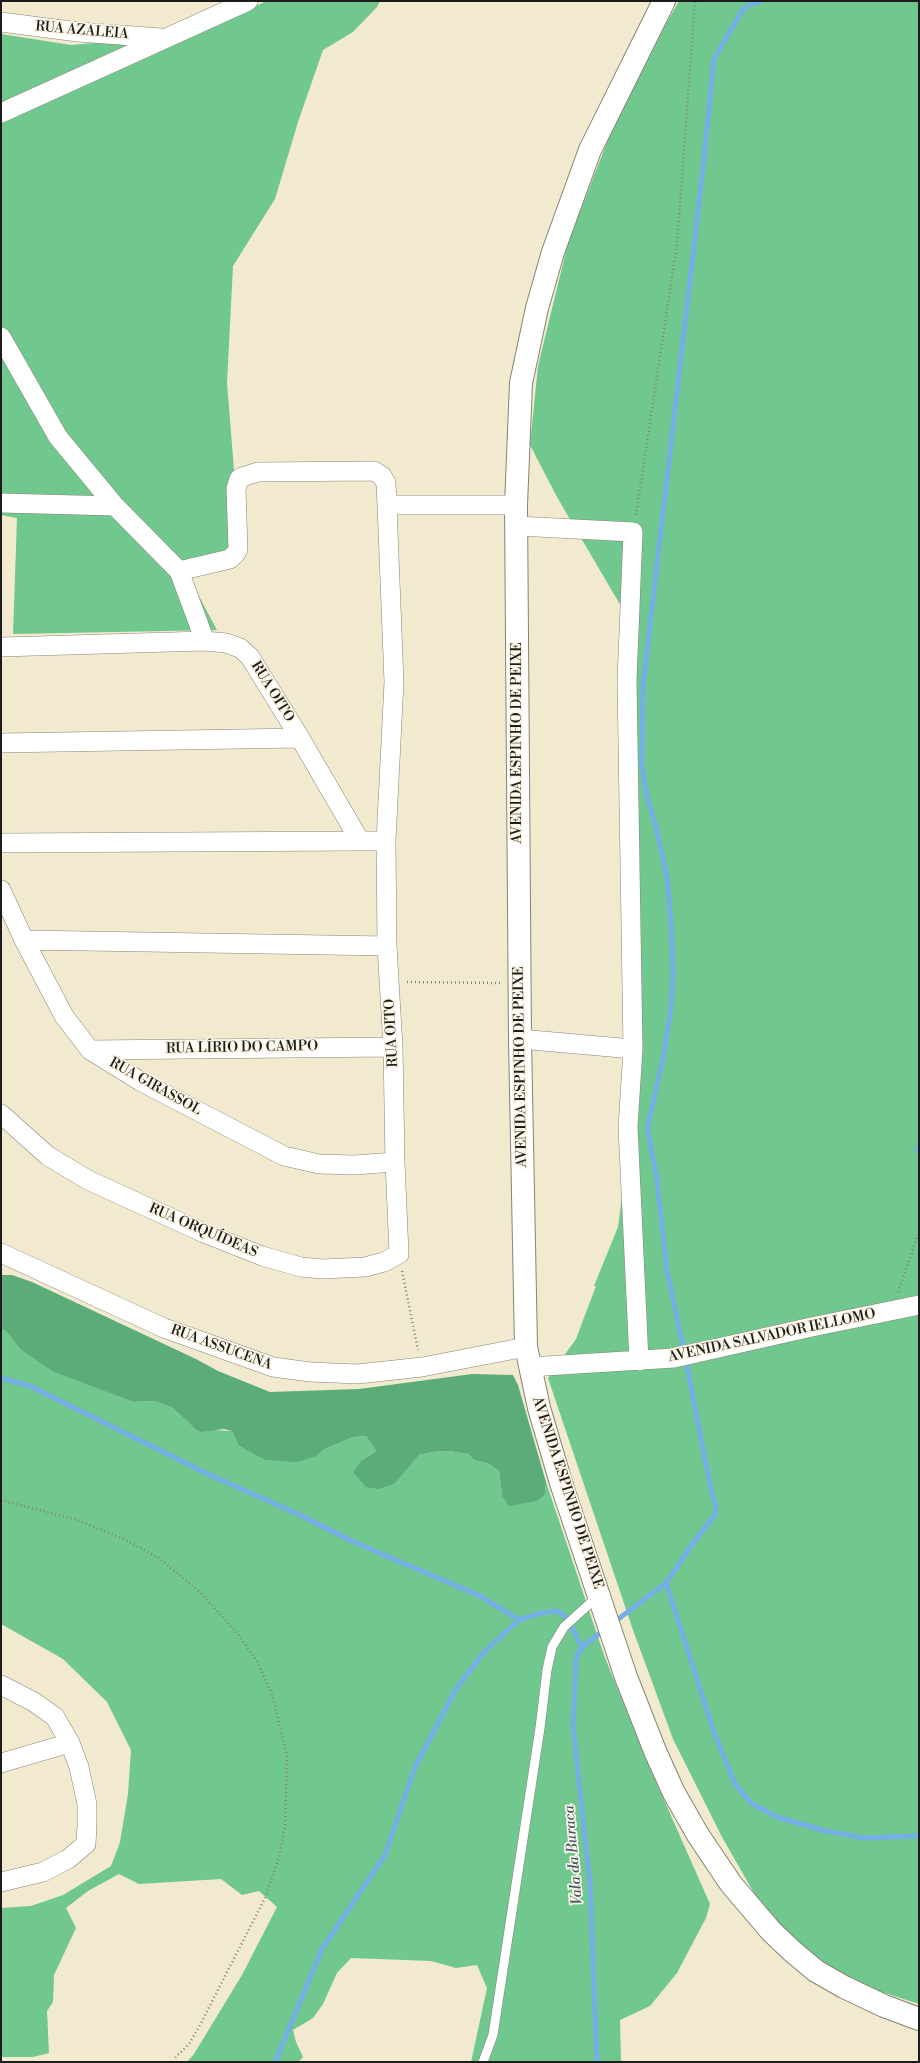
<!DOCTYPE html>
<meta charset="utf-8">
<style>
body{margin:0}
#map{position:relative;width:920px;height:2063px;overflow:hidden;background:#f1eace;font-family:"Libre Bodoni",serif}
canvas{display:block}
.frame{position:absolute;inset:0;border:2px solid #1c1c1c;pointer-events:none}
</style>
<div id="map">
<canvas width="920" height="2063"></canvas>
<div class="frame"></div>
</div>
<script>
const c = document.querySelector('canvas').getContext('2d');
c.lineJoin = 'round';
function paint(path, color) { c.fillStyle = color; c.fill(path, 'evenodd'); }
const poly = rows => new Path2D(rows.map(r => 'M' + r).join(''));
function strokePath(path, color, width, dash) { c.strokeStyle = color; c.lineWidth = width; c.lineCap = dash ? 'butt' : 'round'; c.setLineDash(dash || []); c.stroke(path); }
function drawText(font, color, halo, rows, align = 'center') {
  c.font = font + ' "Libre Bodoni",serif'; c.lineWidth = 3.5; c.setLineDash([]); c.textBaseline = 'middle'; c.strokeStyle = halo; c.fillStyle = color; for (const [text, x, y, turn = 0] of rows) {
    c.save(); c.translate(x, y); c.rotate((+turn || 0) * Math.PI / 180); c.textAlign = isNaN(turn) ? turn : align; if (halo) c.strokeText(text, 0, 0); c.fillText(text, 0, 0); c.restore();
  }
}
paint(poly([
 [267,1,380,1,377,7,353,32,323,50,298,122,275,199,233,266,227,383,241,556,187,574,217,630,13,634,17,518,1,515,1,34,71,45,141,39,237,14],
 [679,1,919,1,919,2004,875,1990,823,1966,778,1923,754,1893,722,1837,673,1739,633,1630,548,1378,576,1339,596,1286,594,1286,618,1227,629,1144,625,613,557,497,530,445,538,366,568,243,626,93],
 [1,1329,6,1331,19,1348,82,1382,133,1402,154,1401,173,1408,195,1429,232,1431,238,1445,317,1456,323,1450,353,1437,366,1436,376,1451,361,1461,408,1467,419,1455,432,1452,449,1451,468,1454,474,1460,489,1464,499,1471,502,1496,545,1494,546,1482,604,1655,645,1757,710,1904,706,1918,677,1973,650,2006,620,2020,621,2062,471,2062,487,1988,477,1965,456,1968,431,1961,351,1958,337,1973,323,2004,313,2018,293,2030,296,2042,303,2057,298,2062,187,2062,194,2054,242,1975,277,1907,259,1891,242,1895,221,1879,139,1884,119,1874,88,1891,66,1908,76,1928,54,1975,53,2002,47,2011,49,2053,33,2057,1,2057,1,1908,31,1906,63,1895,111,1866,120,1842,128,1794,131,1750,107,1702,63,1659,1,1624]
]), '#70c88e');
paint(poly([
 [1,1275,12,1275,32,1282,196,1359,218,1371,270,1392,359,1389,472,1374,513,1375,518,1385,546,1482,545,1494,537,1501,509,1506,502,1496,499,1471,489,1464,474,1460,468,1454,449,1451,432,1452,419,1455,394,1484,378,1489,366,1487,353,1472,361,1461,376,1451,366,1436,353,1437,323,1450,317,1456,297,1462,265,1460,238,1445,232,1431,224,1429,201,1432,195,1429,173,1408,154,1401,133,1402,52,1371,19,1348,6,1331,1,1329]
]), '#5cac79');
strokePath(poly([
 [917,1150,919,1146],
 [1,1378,30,1386,210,1475,298,1514,354,1542,480,1596,519,1620],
 [666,1583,715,1735,735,1784,751,1803,777,1817,826,1831,864,1838,919,1836],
 [613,1623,666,1583,693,1543,715,1515,716,1509,705,1460,683,1345,667,1271,657,1180,648,1131,648,1125,664,1054,671,1007,673,972,671,922,667,877,656,827,647,797,642,767,643,685,702,177,714,59,742,11,747,6,762,1],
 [275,2062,322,1949,385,1855,415,1767,456,1689,484,1652,519,1620,541,1613,558,1611,568,1619,582,1648],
 [597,2062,590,1884,573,1725,576,1661,578,1653,586,1644,604,1630]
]), '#75afe6', 5);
const service = poly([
 [483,2062,493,2035,540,1728,547,1670,552,1647,564,1627,598,1596]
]);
const minor = poly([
 [1,22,78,32,161,38],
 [1,113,248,1],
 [1,337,58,437,115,506,179,571,205,641],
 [1,503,115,506],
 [387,505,516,505],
 [517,526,633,532,627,681,633,1049,628,1127,639,1361],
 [179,571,230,559,236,553,238,549,236,489,239,479,242,477,258,472,374,471,382,476,386,483,387,505,394,682,386,841],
 [1,647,205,641,226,643,240,648,250,657,300,738,360,841,386,841,387,946,393,1047,395,1162,399,1254,384,1262,365,1267,322,1269,301,1267,262,1256,204,1233,88,1180,48,1156,1,1114],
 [1,743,300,738],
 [1,843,360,841],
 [1,890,24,940,64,1016,90,1050,140,1081,284,1156,319,1164,354,1165,395,1162],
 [24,940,387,946],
 [520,1039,633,1049],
 [90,1050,393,1047],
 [1,1253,164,1328,273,1367,310,1372,358,1374,422,1367,526,1347],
 [529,1367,674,1358,807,1328,919,1305],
 [1,1685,34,1702,55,1717,70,1743,79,1767,87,1804,87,1825,86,1844,68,1859,43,1872,1,1882],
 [1,1763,70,1743]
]);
const tertiary = poly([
 [664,1,590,150,553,252,537,308,521,383,516,505,520,1039,526,1347,539,1408,561,1483,626,1677,655,1751,674,1793,698,1835,731,1884,771,1931,792,1951,816,1971,844,1987,884,2006,919,2019]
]);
strokePath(service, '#868375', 10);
strokePath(minor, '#868375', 20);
strokePath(tertiary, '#868375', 24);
strokePath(poly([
 [636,515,677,244,695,1],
 [407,982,502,983],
 [402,1271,418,1350],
 [898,1292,919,1232],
 [1,1500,74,1519,124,1539,159,1558,201,1593,238,1634,257,1661,273,1697,287,1757,285,1826,279,1857,265,1898,199,2027,189,2044,175,2058]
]), '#868375', 2.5, [1, 3]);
strokePath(service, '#fff', 9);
strokePath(minor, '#fff', 19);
strokePath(tertiary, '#fff', 22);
drawText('14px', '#1c1c1c', '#fcf5e5', [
 ["RUA AZALEIA",82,31,5],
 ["RUA OITO",272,692,58],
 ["AVENIDA ESPINHO DE PEIXE",518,743,-90],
 ["RUA OITO",392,1033,-93],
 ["RUA LÍRIO DO CAMPO",242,1048,-1],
 ["AVENIDA ESPINHO DE PEIXE",521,1067,-91],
 ["RUA GIRASSOL",155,1087,29],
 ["RUA ORQUÍDEAS",203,1231,23],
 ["AVENIDA SALVADOR IELLOMO",772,1336,-12],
 ["RUA ASSUCENA",221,1348,20],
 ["AVENIDA ESPINHO DE PEIXE",567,1493,72]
]);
drawText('italic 15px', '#40576d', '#fcf5e5', [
 ["Vala da Buraca",574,1855,-95]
]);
</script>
